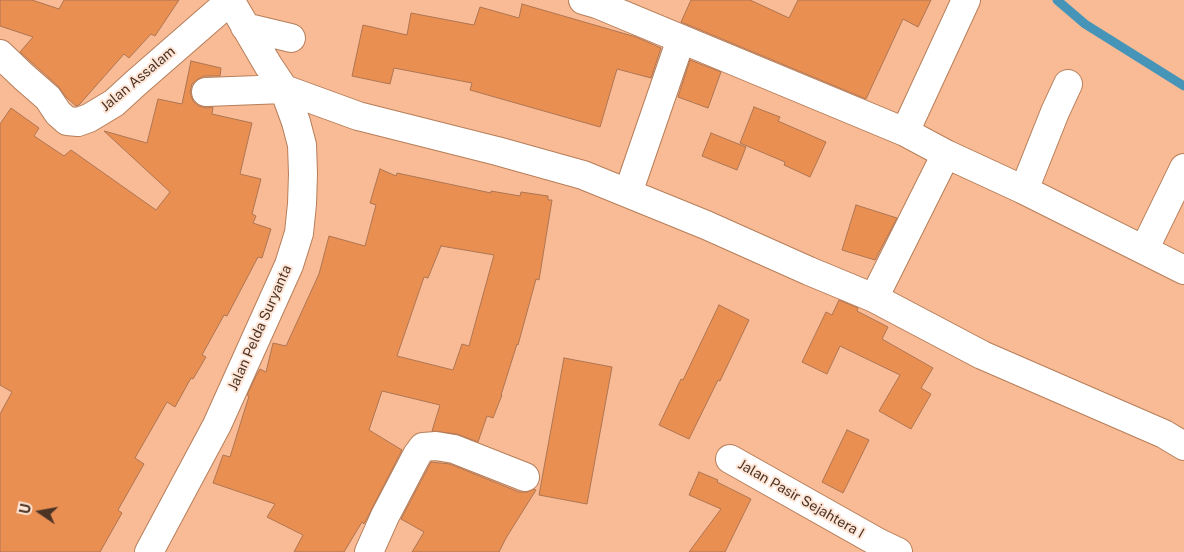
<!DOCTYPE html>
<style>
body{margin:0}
#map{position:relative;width:1184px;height:552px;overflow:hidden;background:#f8bb95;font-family:"Public Sans",sans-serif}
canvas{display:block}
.north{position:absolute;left:15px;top:487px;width:50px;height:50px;-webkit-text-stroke:4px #fee5d6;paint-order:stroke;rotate:282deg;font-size:14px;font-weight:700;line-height:20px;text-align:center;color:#4c3425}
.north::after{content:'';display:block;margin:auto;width:18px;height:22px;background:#4c3425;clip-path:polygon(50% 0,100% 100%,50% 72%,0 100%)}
</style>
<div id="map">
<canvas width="1184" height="552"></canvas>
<div class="north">U</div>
</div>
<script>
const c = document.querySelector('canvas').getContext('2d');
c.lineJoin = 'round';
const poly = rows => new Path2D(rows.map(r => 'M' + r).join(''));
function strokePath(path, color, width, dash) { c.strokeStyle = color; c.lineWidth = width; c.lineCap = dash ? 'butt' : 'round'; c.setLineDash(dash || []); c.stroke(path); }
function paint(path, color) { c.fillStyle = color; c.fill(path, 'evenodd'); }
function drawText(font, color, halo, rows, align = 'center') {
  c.font = font + ' "Public Sans",sans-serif'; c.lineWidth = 4; c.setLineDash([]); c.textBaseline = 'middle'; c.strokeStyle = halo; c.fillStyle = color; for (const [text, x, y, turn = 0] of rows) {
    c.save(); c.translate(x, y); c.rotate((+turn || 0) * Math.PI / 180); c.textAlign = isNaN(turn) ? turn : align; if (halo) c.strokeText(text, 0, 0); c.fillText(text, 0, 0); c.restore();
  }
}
strokePath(poly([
 [1057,0,1085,24,1184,86]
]), '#4695b9', 9);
const building = poly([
 [0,0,32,0,59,9,64,0,179,0,155,36,151,34,129,58,124,54,79,105,76,106,66,97,58,86,20,52,33,37,0,26,0,0],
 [691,0,750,0,789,18,798,0,931,0,918,27,903,19,866,99,681,22,691,0],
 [522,4,636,37,661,48,651,78,617,69,600,127,470,90,472,83,394,68,390,84,352,76,363,25,407,35,411,13,474,25,480,7,519,18,522,4],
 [690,60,721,72,708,108,678,97,690,60],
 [191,61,221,68,220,76,205,76,198,79,192,84,190,92,193,101,199,106,207,108,213,107,212,114,252,123,240,174,261,179,252,214,256,216,253,223,271,229,262,258,258,257,227,316,224,315,202,355,206,357,193,379,191,378,175,407,167,402,135,458,144,464,118,510,122,513,100,552,0,552,0,414,12,392,0,385,0,124,11,108,39,128,34,136,64,156,71,150,156,210,170,192,104,131,147,143,158,99,182,104,191,61],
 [754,107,780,117,778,121,826,142,810,177,784,165,785,162,740,143,754,107],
 [711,133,746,147,737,170,702,156,711,133],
 [380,169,396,176,397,173,491,193,491,191,520,196,521,192,548,196,548,200,552,200,539,280,536,279,518,345,517,344,501,395,502,395,493,418,487,416,478,442,457,434,432,431,440,405,382,391,369,430,402,450,364,524,362,522,344,552,294,552,303,535,267,517,275,504,213,483,223,455,230,457,249,396,247,395,256,376,260,369,266,372,273,343,286,346,319,274,329,236,365,246,376,205,370,203,380,169],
 [441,246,494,255,469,346,462,344,453,370,397,356,424,277,428,278,441,246],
 [856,205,897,218,875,260,842,250,856,205],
 [839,300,858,308,857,311,888,327,882,339,933,368,921,388,931,394,911,429,879,411,900,375,840,346,827,374,802,362,826,312,832,315,839,300],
 [719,305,749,320,720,381,718,380,689,439,659,425,681,379,683,380,719,305],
 [564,358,612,367,587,504,539,495,564,358],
 [847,430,869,440,843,493,822,482,847,430],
 [431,462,450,464,519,492,527,492,534,489,536,490,506,538,499,552,412,552,424,532,401,519,431,462],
 [699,472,718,480,717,482,751,499,725,552,689,552,721,509,689,495,699,472]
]);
paint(building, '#ea8f52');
strokePath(building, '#ae7552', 1);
const minor = poly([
 [583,0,597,4,905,132,946,154,1024,190,1184,270],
 [245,27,291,38],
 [0,54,24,77,48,98,58,113,67,121,78,122,89,118,114,103,137,82,230,1],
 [206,92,284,89,358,116,497,151,583,175,706,225,809,271,874,298,982,355,1164,434,1184,446],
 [905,132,966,0],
 [1024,190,1055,112,1068,84],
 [628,193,681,39],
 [1144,250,1184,168],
 [874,298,946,154],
 [730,459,879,543,898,552],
 [149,552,217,425,289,265,299,233,302,204,303,174,302,145,296,122,284,89,268,65,230,0],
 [369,552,385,516,417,455,423,447,436,446,454,449,525,477]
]);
strokePath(minor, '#b67e5a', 30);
strokePath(minor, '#fff', 28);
drawText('14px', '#4c3425', '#fee5d6', [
 ["Jalan Assalam",138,79,-40],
 ["Jalan Pelda Suryanta",260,328,-66],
 ["Jalan Pasir Sejahtera I",801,499,30]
]);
</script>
